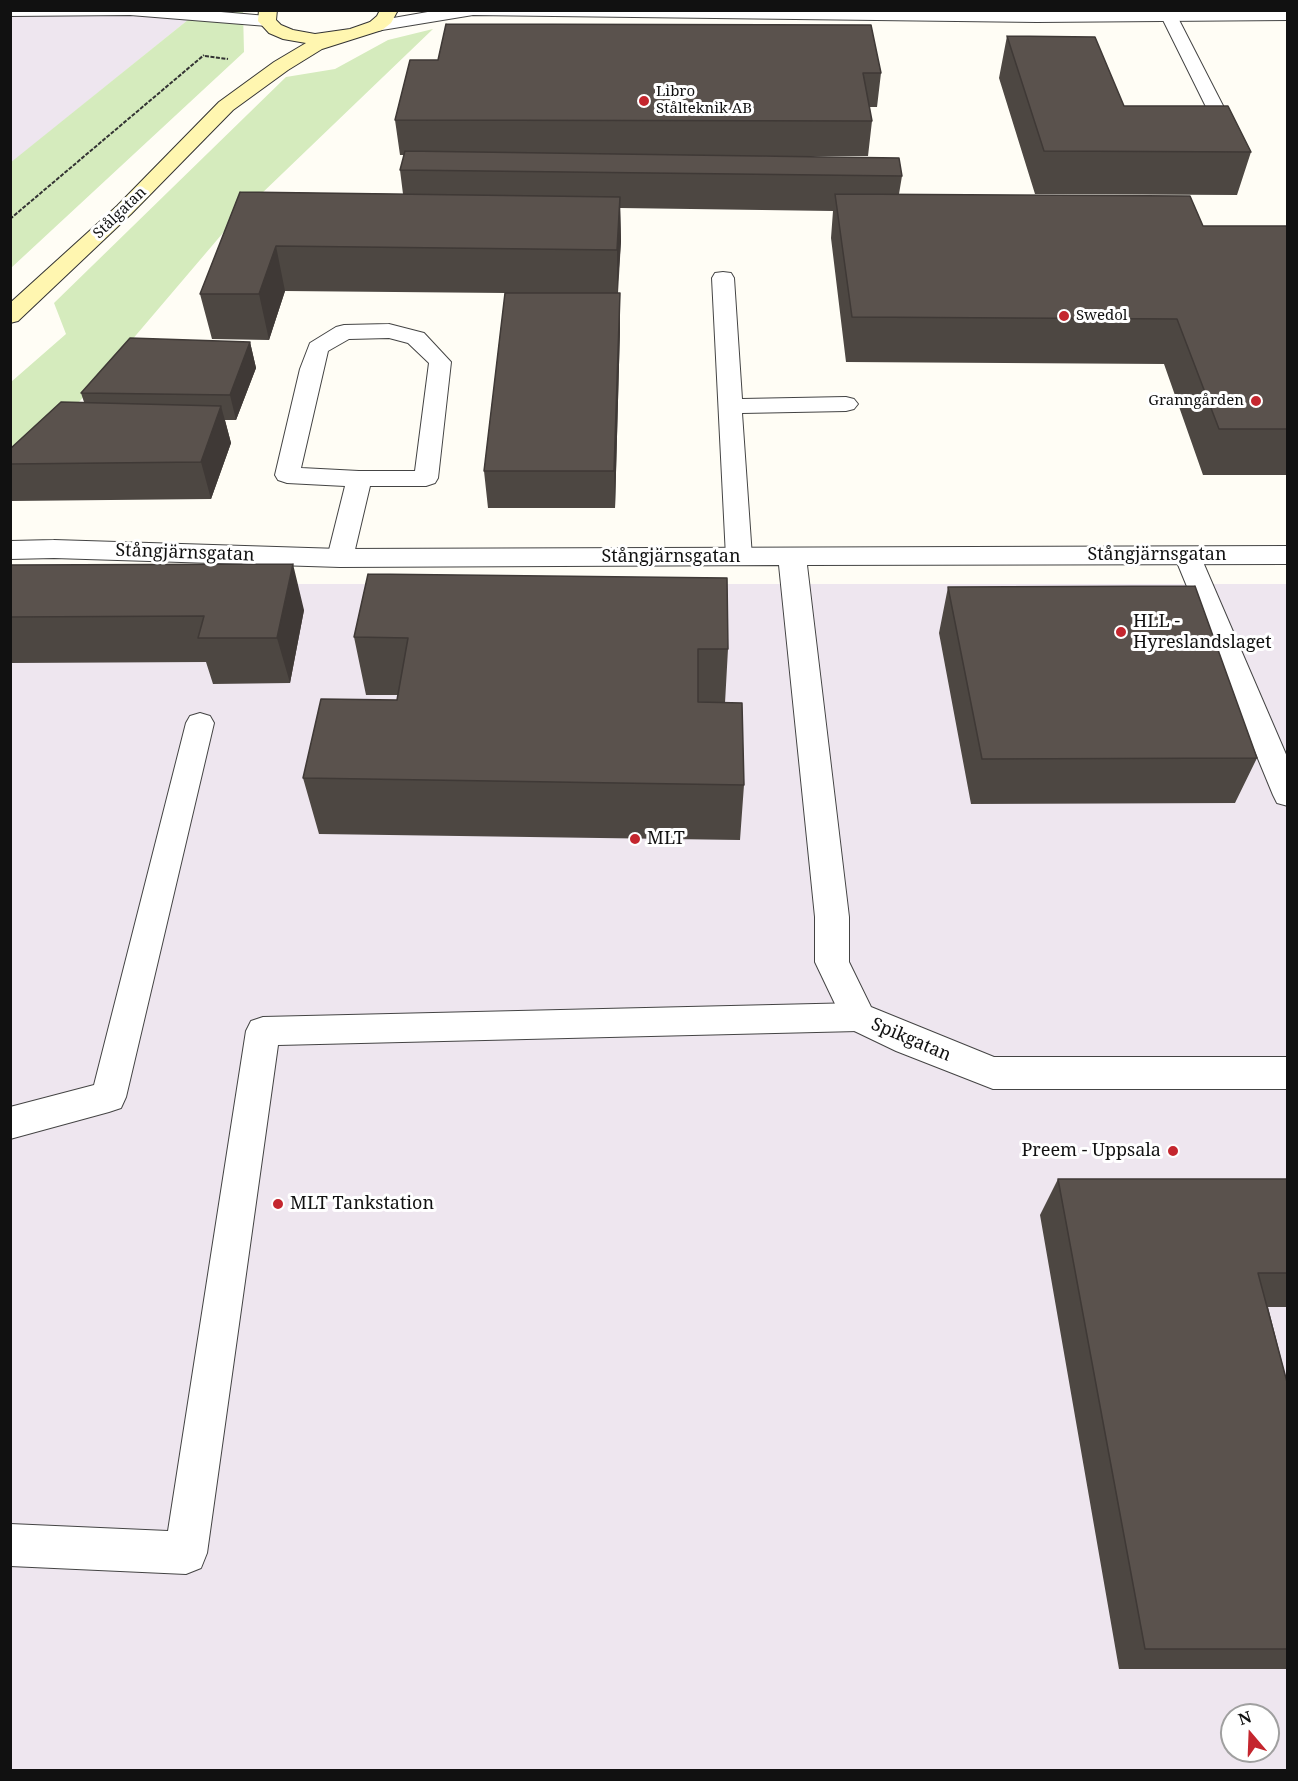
<!DOCTYPE html>
<meta charset="utf-8">
<style>
body{margin:0}
#map{position:relative;width:1298px;height:1781px;overflow:hidden;background:#fffdf5;font-family:"Noto Serif",serif}
canvas{display:block}
.frame{position:absolute;inset:0;border:12px solid #111;pointer-events:none}
.north{position:absolute;left:1220px;top:1703px;width:60px;height:60px;box-sizing:border-box;background:#fff;border:2px solid #a0a0a0;border-radius:50%;rotate:341deg;font-size:16px;font-weight:700;line-height:24px;text-align:center;color:#111}
.north::after{content:'';display:block;margin:auto;width:21px;height:27px;background:#c4262e;clip-path:polygon(50% 0,100% 100%,50% 72%,0 100%)}
</style>
<div id="map">
<canvas width="1298" height="1781"></canvas>
<div class="frame"></div>
<div class="north">N</div>
</div>
<script>
const c = document.querySelector('canvas').getContext('2d');
c.lineJoin = 'round';
function paint(path, color) { c.fillStyle = color; c.fill(path, 'evenodd'); }
const poly = rows => new Path2D(rows.map(r => 'M' + r).join(''));
function strokePath(path, color, width, dash) { c.strokeStyle = color; c.lineWidth = width; c.lineCap = dash ? 'butt' : 'round'; c.setLineDash(dash || []); c.stroke(path); }
function drawText(font, color, halo, rows, align = 'center') {
  c.font = font + ' "Noto Serif",serif'; c.lineWidth = 6; c.setLineDash([]); c.textBaseline = 'middle'; c.strokeStyle = halo; c.fillStyle = color; for (const [text, x, y, turn = 0] of rows) {
    c.save(); c.translate(x, y); c.rotate((+turn || 0) * Math.PI / 180); c.textAlign = isNaN(turn) ? turn : align; if (halo) c.strokeText(text, 0, 0); c.fillText(text, 0, 0); c.restore();
  }
}
paint(poly([
 [11,11,199,11,11,163],
 [10,584,1287,584,1287,1770,11,1770],
 [1232,1715,1268,1715,1268,1751,1232,1751]
]), '#eee6ef');
paint(poly([
 [199,11,243,11,244,52,11,268,10,163],
 [433,29,234,220,11,482,11,382,66,334,54,303,286,77,335,69,388,40]
]), '#d5ebbd');
const lane = poly([
 [1169,11,1177,16,1237,133,1235,137,1215,139,1208,137,1206,133,1208,129,1216,127,1161,16,1169,11],
 [723,272,731,273,734,278,742,399,846,397,854,399,858,404,854,409,846,411,742,413,752,557,748,563,739,565,730,563,726,557,712,278,715,273,723,272],
 [389,324,424,333,451,362,438,478,435,483,426,486,370,486,353,558,349,564,340,566,331,564,327,558,345,486,287,483,278,480,275,475,300,369,310,343,336,327,344,325,389,324],
 [389,338,408,343,429,363,415,471,359,471,301,468,328,351,349,339,389,338],
 [1187,547,1196,549,1200,555,1288,759,1288,806,1277,803,1273,795,1174,555,1178,549,1187,547],
 [200,713,210,716,214,723,126,1097,121,1108,109,1112,10,1139,10,1107,94,1085,186,723,190,716,200,713],
 [858,1003,870,1007,875,1017,870,1027,858,1031,278,1045,207,1553,201,1568,186,1574,10,1566,10,1524,168,1531,246,1031,251,1021,263,1017,858,1003]
]);
const street = poly([
 [10,10,198,10,267,16,273,17,276,21,273,25,267,26,130,15,10,16,10,10],
 [439,10,1288,10,1288,20,1037,22,473,15,376,31,370,30,367,26,370,22,376,21,439,10],
 [54,540,340,549,1288,546,1288,564,807,565,849,917,849,962,871,1007,994,1057,1288,1057,1288,1089,993,1089,896,1051,846,1027,815,962,815,917,779,565,340,567,54,558,10,559,10,541,54,540]
]);
const secondary = poly([
 [259,10,277,10,276,20,281,25,293,30,315,34,350,29,370,22,377,16,380,10,398,10,391,23,382,30,322,49,288,70,233,110,131,214,18,321,10,323,10,303,117,206,219,102,274,62,306,43,283,39,269,33,258,21,259,10]
]);
strokePath(lane, '#444', 2);
strokePath(street, '#444', 2);
strokePath(secondary, '#333', 2);
strokePath(poly([
 [205,56,228,59],
 [10,219,204,55]
]), '#333', 2, [4, 1.5]);
paint(lane, '#fff');
paint(street, '#fff');
paint(secondary, '#fff6b0');
paint(poly([
 [1007,36,1124,106,1251,152,1237,195,1035,194,999,78],
 [410,60,881,73,877,107,869,107,872,121,868,156,741,156,902,176,899,194,1203,226,1287,226,1287,475,1203,475,1164,364,846,362,831,238,833,211,620,208,621,241,618,293,620,329,615,508,488,508,484,471,505,293,285,291,269,340,212,339,200,294,240,192,403,194,400,170,404,155,400,155,395,120],
 [250,342,256,368,236,420,225,420,231,443,211,499,10,501,10,449,84,402,81,393],
 [10,565,304,610,290,683,213,684,206,662,10,663],
 [368,574,728,649,725,703,744,785,740,840,319,834,303,778,397,700,398,695,366,695,354,637],
 [948,587,1257,758,1235,803,971,804,939,633],
 [1058,1179,1287,1179,1287,1307,1268,1307,1287,1382,1287,1669,1119,1669,1040,1215]
]), '#4d4742');
paint(poly([
 [620,197,621,241,617,295,617,250],
 [276,246,285,291,269,340,259,294],
 [620,293,620,329,615,508,614,471],
 [250,342,256,368,236,420,230,395],
 [221,406,231,443,211,499,201,462],
 [293,564,304,610,290,683,277,638]
]), '#3f3936');
const building = poly([
 [446,24,871,25,881,73,863,73,872,121,395,120,410,60,438,60,446,24],
 [1007,36,1095,37,1124,106,1228,106,1251,152,1044,151,1007,36],
 [405,151,899,158,902,176,400,170,405,151],
 [240,192,620,197,617,250,276,246,259,294,200,294,240,192],
 [835,194,1190,196,1203,226,1287,226,1287,429,1219,429,1177,319,852,317,835,194],
 [505,293,620,293,614,471,484,471,505,293],
 [130,338,250,342,230,395,81,393,130,338],
 [61,402,221,406,201,462,10,464,10,449,61,402],
 [293,564,277,638,198,638,204,616,10,617,10,565,293,564],
 [368,574,727,578,728,649,698,649,698,702,742,703,744,785,303,778,321,699,397,700,408,638,354,637,368,574],
 [1195,586,1257,758,982,759,948,587,1195,586],
 [1058,1179,1287,1179,1287,1273,1258,1273,1287,1382,1287,1649,1145,1649,1058,1179]
]);
paint(building, '#5a524d');
strokePath(building, '#3f3936', 1.5);
for (const [x, y, r, color] of [
 [644,101,6,"#c4262e"],
 [1064,316,6,"#c4262e"],
 [1256,401,6,"#c4262e"],
 [1121,632,6,"#c4262e"],
 [635,839,6,"#c4262e"],
 [1173,1151,6,"#c4262e"],
 [278,1204,6,"#c4262e"]
]) { const dot = new Path2D(); dot.arc(x, y, r, 0, 2 * Math.PI); c.fillStyle = color; c.fill(dot); strokePath(dot, '#fff', 2); }
drawText('15px', '#111', '#fff', [
 ["Libro",656,92],
 ["Stålteknik AB",656,109],
 ["Swedol",1076,316],
 ["Granngården",1244,401,"right"]
], 'left');
drawText('15px', '#111', '#fff', [
 ["Stålgatan",120,213,-44]
]);
drawText('18px', '#111', '#fff', [
 ["Stångjärnsgatan",185,553,2],
 ["Stångjärnsgatan",1157,555],
 ["Stångjärnsgatan",671,557],
 ["Spikgatan",911,1040,23]
]);
drawText('18px', '#111', '#fff', [
 ["HLL -",1133,622],
 ["Hyreslandslaget",1133,643],
 ["MLT",647,839],
 ["Preem - Uppsala",1161,1151,"right"],
 ["MLT Tankstation",290,1204]
], 'left');
</script>
